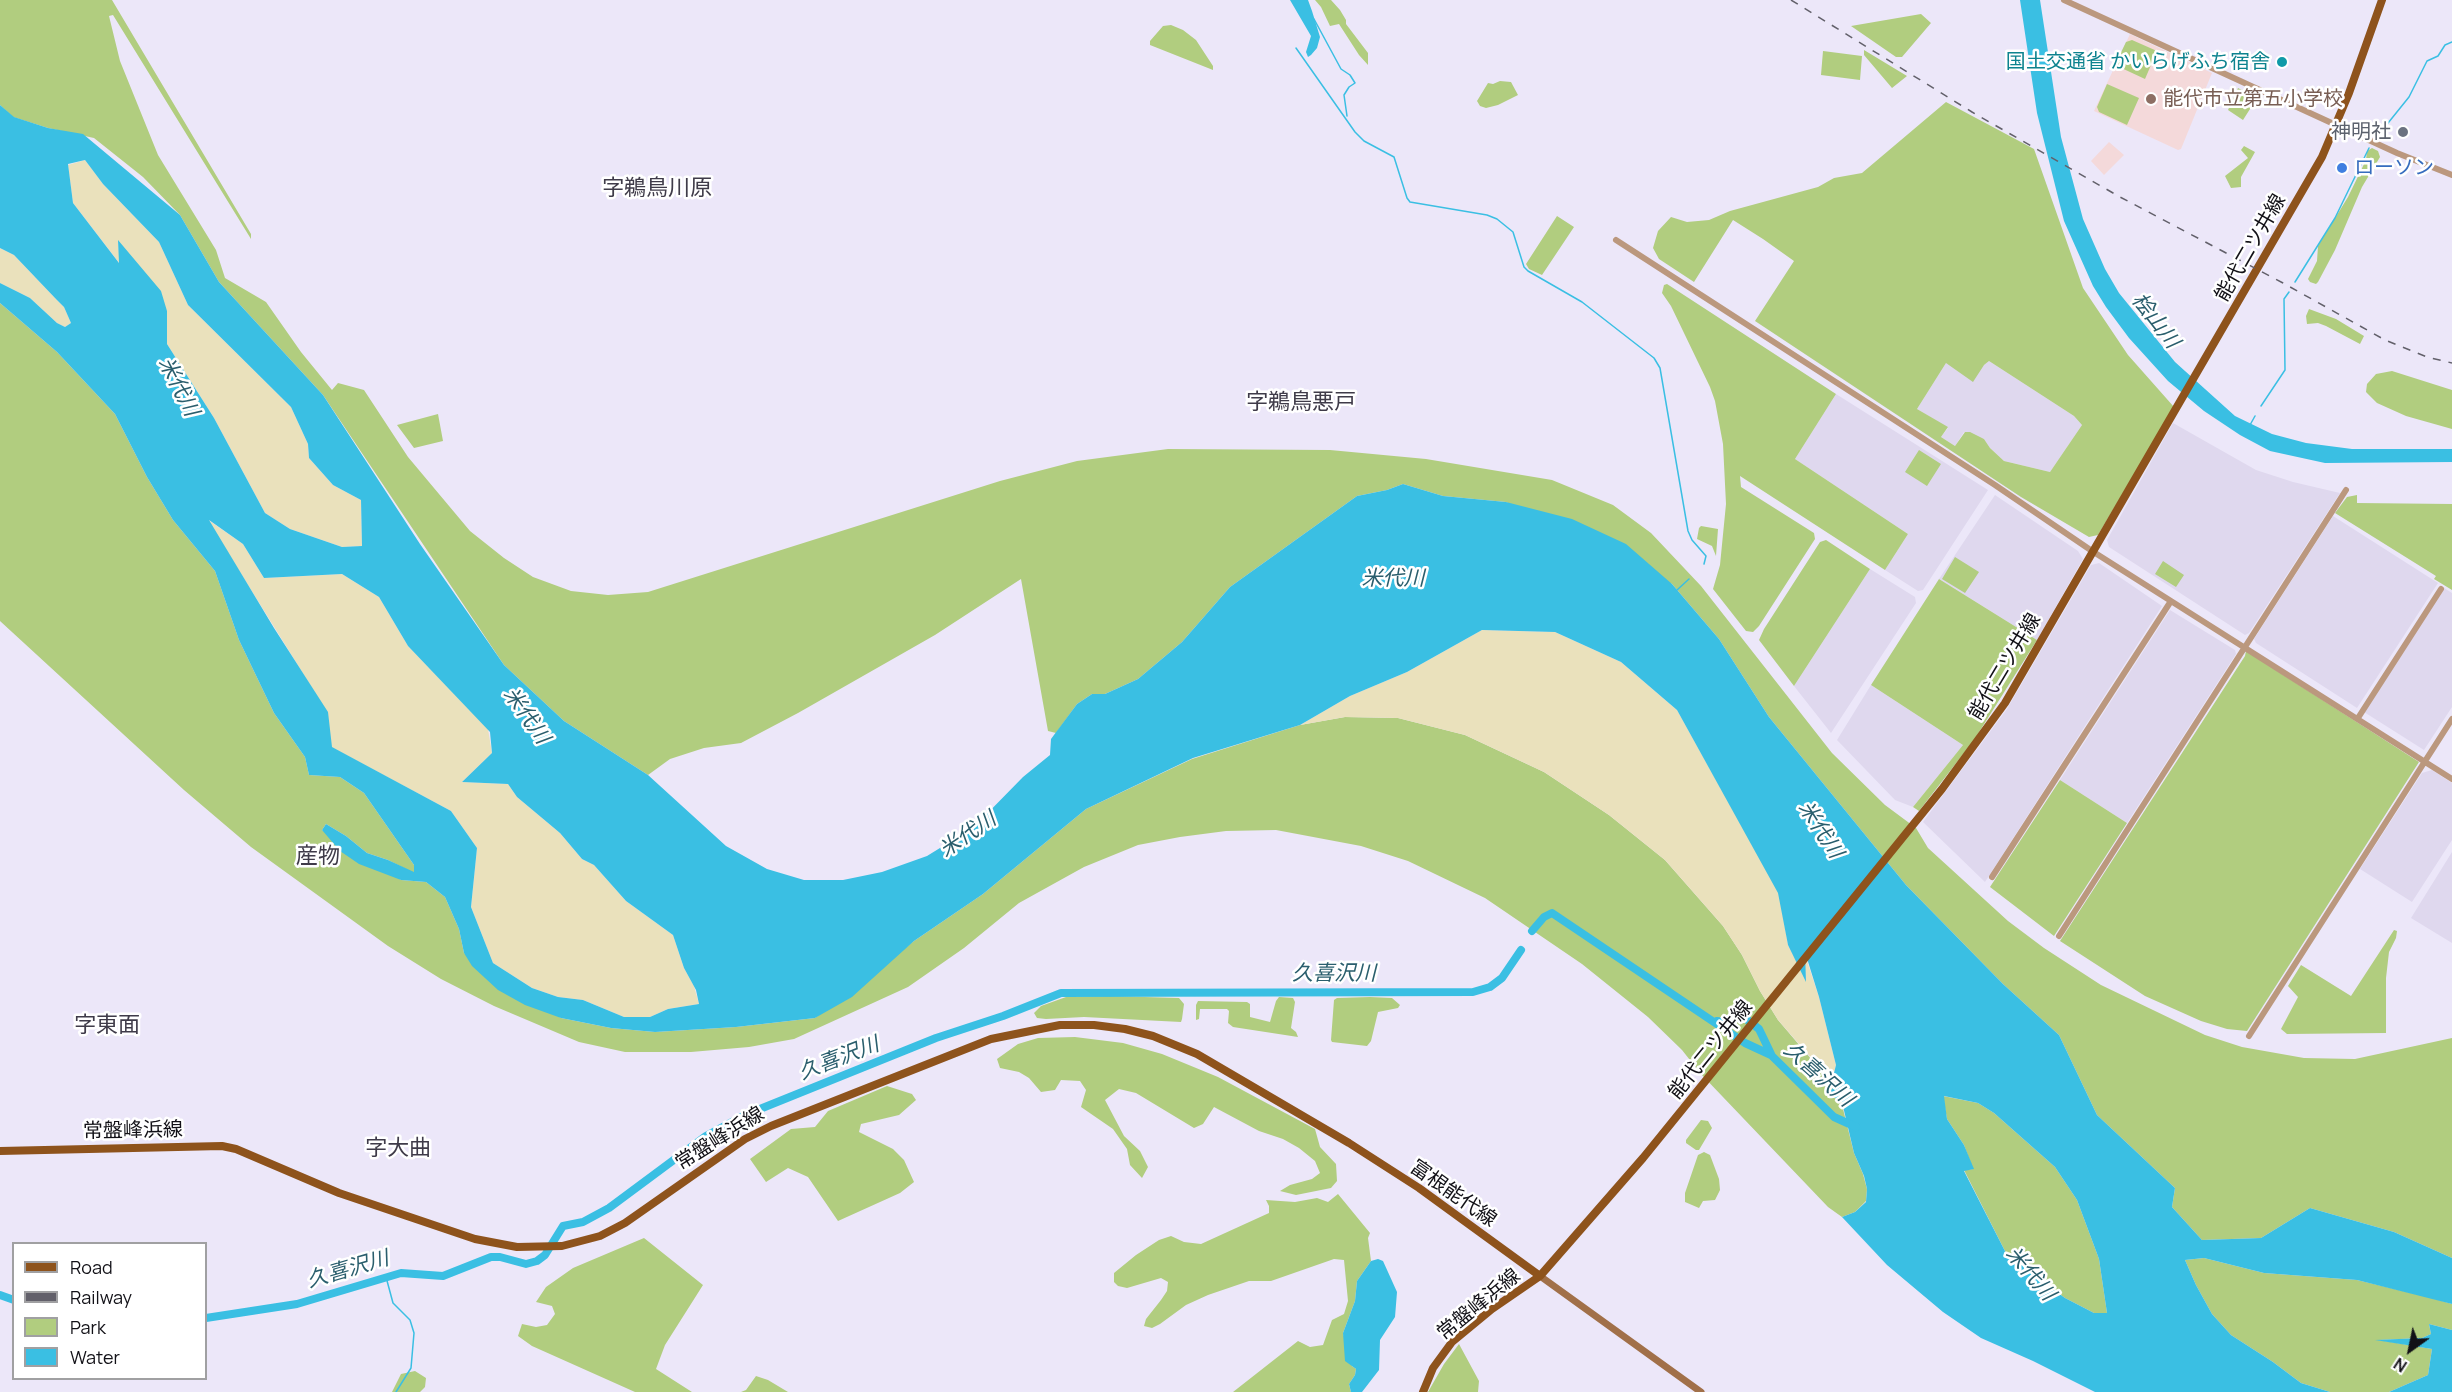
<!DOCTYPE html>
<meta charset="utf-8">
<style>
body{margin:0}
#map{position:relative;width:2452px;height:1392px;overflow:hidden;background:#ece7f9;font-family:Manrope,sans-serif}
canvas{display:block}
.legend{position:absolute;left:12px;top:1242px;width:195px;height:138px;box-sizing:border-box;background:#fff;border:2px solid #a0a0a2;margin:0;padding:8px 10px;list-style:none;font-size:18px;color:#121117}
.legend li{display:flex;align-items:center;gap:12px;height:30px}
.legend b{width:30px;border:2px solid #a0a0a2}
.north{position:absolute;left:2380px;top:1320px;width:60px;height:60px;-webkit-text-stroke:4px #fff;paint-order:stroke;rotate:213deg;font-size:16px;font-weight:700;line-height:24px;text-align:center;color:#121117}
.north::after{content:'';display:block;margin:auto;width:21px;height:27px;background:#121117;clip-path:polygon(50% 0,100% 100%,50% 72%,0 100%)}
</style>
<div id="map">
<canvas width="2452" height="1392"></canvas>
<ul class="legend">
<li><b style="height:8px;background:#8e531c"></b>Road</li>
<li><b style="height:8px;background:#62606a"></b>Railway</li>
<li><b style="height:16px;background:#b1cd7f"></b>Park</li>
<li><b style="height:16px;background:#3abfe3"></b>Water</li>
</ul>
<div class="north">N</div>
</div>
<script>
const c = document.querySelector('canvas').getContext('2d');
c.lineJoin = 'round';
function paint(path, color) { c.fillStyle = color; c.fill(path, 'evenodd'); }
const poly = rows => new Path2D(rows.map(r => 'M' + r).join(''));
function strokePath(path, color, width, dash) { c.strokeStyle = color; c.lineWidth = width; c.lineCap = dash ? 'butt' : 'round'; c.setLineDash(dash || []); c.stroke(path); }
function drawText(font, color, halo, rows, align = 'center') {
  c.font = font + ' Manrope,"Noto Sans JP",sans-serif'; c.lineWidth = 5; c.setLineDash([]); c.textBaseline = 'middle'; c.strokeStyle = halo; c.fillStyle = color; for (const [text, x, y, turn = 0] of rows) {
    c.save(); c.translate(x, y); c.rotate((+turn || 0) * Math.PI / 180); c.textAlign = isNaN(turn) ? turn : align; if (halo) c.strokeText(text, 0, 0); c.fillText(text, 0, 0); c.restore();
  }
}
paint(poly([
 [1989,361,2074,416,2082,425,2050,472,2004,461,1990,448,1984,439,1964,432,1955,446,1941,437,1948,428,1917,409,1946,363,1984,365],
 [1836,394,1988,490,1923,590,1918,591,1885,570,1908,534,1795,459],
 [2173,423,2256,470,2293,482,2340,493,2249,633,2245,635,2109,547,2107,540],
 [1995,495,2078,551,2083,559,2037,640,1939,579],
 [2333,516,2438,583,2357,708,2256,643,2254,639],
 [2099,563,2162,606,1985,882,1923,822,2007,709,2091,565],
 [1870,569,1915,597,1916,603,1831,733,1794,686],
 [2444,588,2452,593,2452,707,2424,750,2364,712],
 [2170,610,2235,650,2236,654,2127,823,2060,780],
 [1871,685,1963,745,1913,807,1895,800,1837,740],
 [2432,770,2452,783,2452,840,2412,902,2360,869,2422,773],
 [2452,852,2452,943,2411,918]
]), '#dfd8ee');
paint(poly([
 [2130,34,2212,73,2181,149,2178,150,2094,111],
 [2109,142,2124,155,2104,175,2091,161]
]), '#f4d9da');
paint(poly([
 [0,0,112,0,251,234,251,239,113,15,109,16,120,61,158,155,216,250,225,278,266,302,301,352,332,390,338,383,364,390,408,457,470,531,504,558,533,577,571,591,608,595,648,592,1000,481,1077,461,1168,449,1330,450,1426,459,1552,480,1613,505,1651,533,1701,586,1832,753,1885,805,1916,828,1928,848,2008,921,2044,948,2101,985,2205,1035,2242,1047,2304,1058,2355,1059,2452,1038,2452,1258,2394,1232,2310,1208,2261,1238,2202,1240,2172,1207,2175,1188,2097,1115,2059,1035,2003,984,1906,885,1769,717,1719,639,1672,584,1506,502,1443,496,1403,484,1387,490,1357,496,1230,587,1182,642,1138,679,1105,694,1092,694,1077,704,1056,733,1048,731,1021,579,935,635,798,713,741,743,704,748,670,759,648,775,564,721,504,665,323,395,219,282,180,215,143,177,94,138,48,128,13,117,0,105],
 [1315,0,1331,0,1340,10,1346,20,1346,24,1368,53,1368,65,1359,55,1339,24,1330,26,1321,7],
 [1921,14,1931,23,1902,57,1896,57,1851,26],
 [1171,25,1183,30,1196,40,1213,66,1213,70,1150,45,1150,41,1163,26],
 [2132,40,2157,51,2145,79,2115,65,2126,42],
 [1864,50,1907,76,1892,88,1864,55],
 [1823,51,1862,56,1860,80,1821,75],
 [1500,81,1511,82,1518,95,1498,105,1486,108,1480,106,1477,101,1488,83,1493,84],
 [2107,84,2139,98,2127,125,2099,112,2097,107],
 [2238,88,2257,98,2243,120,2228,110],
 [1946,102,2034,149,2083,288,2128,355,2174,407,2098,535,2089,537,2021,497,1755,321,1794,261,1763,239,1733,220,1694,282,1659,259,1653,248,1658,231,1671,217,1687,222,1709,220,1730,211,1818,187,1834,178,1862,173],
 [1989,361,2074,416,2082,425,2050,472,2004,461,1990,448,1984,439,1970,432,1965,432,1955,446,1941,437,1948,427,1917,409,1946,363,1973,382,1984,365],
 [2244,146,2255,152,2241,177,2241,187,2231,188,2225,176,2248,158,2241,150],
 [2372,148,2378,151,2380,157,2362,187,2335,250,2318,282,2316,284,2310,282,2308,279,2317,261,2318,246,2348,197,2366,160,2367,151],
 [1557,216,1574,227,1542,275,1529,269,1526,264],
 [1667,284,1836,394,1795,459,1908,534,1885,570,1740,476,1741,487,1814,533,1815,539,1759,626,1753,632,1746,631,1713,589,1720,565,1726,504,1723,444,1715,401,1710,387,1671,306,1662,293,1664,285],
 [0,303,57,352,115,414,147,477,173,520,215,571,239,640,274,713,305,757,309,775,340,777,364,793,414,865,414,873,388,860,367,853,346,836,326,824,322,830,401,880,426,882,445,897,459,929,464,953,561,1018,611,1028,655,1032,736,1027,815,1018,914,941,983,894,1086,809,1192,759,1300,725,1345,717,1398,718,1465,735,1544,772,1609,815,1665,860,1723,926,1742,955,1760,991,1778,1020,1812,1060,1834,1073,1854,1153,1863,1174,1867,1189,1866,1201,1855,1212,1842,1217,1828,1207,1701,1074,1682,1050,1648,1017,1582,964,1485,898,1408,861,1361,846,1276,830,1226,831,1180,837,1138,845,1084,867,1019,903,964,948,908,987,794,1039,749,1047,691,1052,625,1052,579,1042,494,1006,441,979,388,946,251,847,184,790,0,621],
 [2309,309,2336,319,2364,336,2360,344,2326,326,2318,323,2307,324,2306,316],
 [2392,371,2452,390,2452,429,2406,416,2377,403,2366,392,2367,384,2376,374],
 [438,414,443,441,414,448,397,425],
 [1919,450,1941,464,1927,486,1905,472],
 [2357,495,2357,503,2452,504,2452,590,2434,579,2436,576,2335,513,2347,497],
 [1701,526,1718,529,1716,556,1712,546,1697,539,1699,528],
 [1826,540,1870,569,1794,686,1759,640,1764,629,1820,542],
 [1955,557,1979,572,1965,593,1942,579],
 [2163,561,2184,575,2176,587,2155,574],
 [1939,579,2037,640,1974,740,1919,811,1913,807,1963,745,1871,685],
 [2246,651,2419,762,2247,1031,2227,1029,2201,1021,2145,996,2060,941,2245,656],
 [2060,780,2127,823,2054,936,1990,887],
 [2394,930,2397,931,2396,938,2389,952,2386,978,2386,1033,2287,1034,2281,1029,2298,997,2288,986,2301,965,2351,996],
 [1110,996,1179,998,1184,1004,1182,1019,1181,1022,1084,1017,1046,1019,1037,1018,1034,1013,1041,1006,1066,997],
 [1279,997,1293,998,1295,1002,1291,1028,1296,1032,1298,1037,1233,1027,1228,1023,1229,1011,1227,1009,1200,1009,1199,1019,1196,1020,1196,1005,1198,1001,1247,1002,1250,1004,1250,1017,1270,1022,1276,1001],
 [1370,997,1392,998,1400,1005,1398,1008,1378,1012,1371,1041,1367,1046,1332,1042,1331,1040,1334,1000,1337,998],
 [1075,1037,1123,1043,1162,1054,1218,1077,1315,1129,1320,1147,1336,1164,1337,1181,1331,1188,1296,1195,1280,1191,1290,1185,1312,1179,1320,1173,1315,1161,1299,1148,1283,1139,1259,1131,1214,1107,1203,1124,1194,1128,1136,1093,1119,1089,1105,1100,1124,1136,1140,1151,1148,1167,1142,1178,1130,1165,1127,1149,1113,1129,1081,1107,1086,1090,1080,1081,1061,1080,1055,1090,1041,1092,1029,1078,1019,1072,1000,1068,997,1059,1018,1044,1038,1038],
 [887,1086,912,1094,916,1100,899,1115,861,1124,859,1132,893,1149,904,1160,914,1182,900,1193,838,1221,808,1177,788,1168,766,1182,750,1159,791,1129,815,1127,828,1111],
 [1943,1096,1978,1103,1994,1113,2055,1167,2077,1200,2099,1259,2107,1313,2094,1313,2065,1298,2044,1283,2033,1268,2007,1255,1964,1170,1973,1169,1964,1145,1947,1119],
 [1701,1120,1708,1121,1712,1128,1699,1150,1696,1150,1686,1143,1686,1140],
 [1704,1152,1710,1155,1719,1179,1720,1190,1715,1200,1703,1201,1699,1208,1685,1202,1685,1193,1698,1155],
 [1338,1194,1370,1233,1368,1238,1371,1261,1357,1281,1355,1301,1343,1333,1352,1366,1356,1369,1355,1375,1349,1384,1351,1392,1233,1392,1298,1341,1310,1347,1323,1345,1332,1320,1344,1314,1348,1301,1344,1260,1334,1259,1271,1281,1249,1281,1208,1295,1186,1305,1160,1324,1152,1328,1144,1326,1146,1319,1161,1300,1167,1291,1168,1282,1161,1278,1127,1288,1118,1286,1114,1282,1114,1273,1136,1255,1159,1240,1171,1236,1184,1242,1201,1244,1269,1213,1269,1206,1266,1200,1295,1202,1317,1198,1328,1202],
 [644,1238,703,1285,665,1345,656,1369,692,1392,635,1392,532,1346,518,1336,522,1324,536,1327,547,1325,555,1314,552,1306,536,1302,546,1287,573,1268],
 [2204,1258,2264,1273,2357,1280,2432,1298,2452,1304,2452,1330,2429,1324,2431,1334,2422,1338,2379,1340,2432,1349,2428,1375,2389,1392,2330,1392,2301,1383,2273,1362,2231,1335,2212,1314,2196,1285,2185,1260],
 [1459,1344,1479,1381,1478,1392,1428,1392,1444,1364],
 [415,1371,426,1378,425,1387,420,1392,392,1392,401,1374],
 [756,1376,768,1380,788,1392,741,1392,746,1390]
]), '#b1cd7f');
paint(poly([
 [85,160,103,184,159,242,188,305,291,407,308,444,309,458,333,485,361,500,362,546,342,547,290,529,265,513,214,418,167,344,167,311,118,241,120,264,73,203,68,165],
 [0,248,14,255,55,298,64,307,71,323,65,327,57,323,30,298,0,283],
 [207,519,243,544,264,578,342,574,379,597,408,646,488,729,492,753,462,782,508,784,517,797,560,833,582,859,594,865,626,901,673,935,684,968,694,986,699,1004,668,1009,650,1017,624,1017,583,1000,558,997,532,988,493,963,471,907,477,848,451,811,331,747,327,712],
 [1482,630,1555,632,1621,662,1677,710,1779,893,1788,945,1806,980,1803,949,1819,997,1836,1065,1834,1073,1813,1060,1778,1020,1760,991,1742,955,1723,926,1665,860,1609,815,1544,772,1465,735,1398,718,1345,717,1300,725,1350,696,1407,672]
]), '#eae1bc');
paint(poly([
 [1290,0,1308,0,1312,11,1320,37,1317,48,1311,55,1308,57,1306,52,1311,36],
 [2020,0,2040,0,2061,137,2083,219,2105,269,2119,293,2175,362,2235,416,2272,434,2306,443,2352,449,2452,449,2452,462,2325,463,2270,451,2240,435,2204,411,2168,381,2129,338,2106,307,2093,286,2064,221,2037,113],
 [0,105,14,117,48,128,83,134,180,215,219,282,323,395,420,544,504,665,564,721,648,775,726,846,767,869,804,880,843,880,882,872,927,856,974,827,1023,777,1050,755,1051,739,1077,704,1092,694,1105,694,1138,679,1182,642,1230,587,1357,496,1387,490,1403,484,1443,496,1506,502,1572,519,1626,544,1672,584,1719,639,1769,717,1906,885,2003,984,2059,1035,2097,1115,2175,1188,2172,1207,2202,1240,2261,1238,2310,1208,2394,1232,2452,1258,2452,1304,2357,1280,2264,1273,2204,1258,2185,1260,2196,1285,2212,1314,2231,1335,2273,1362,2301,1383,2330,1392,2095,1392,2033,1361,1981,1338,1943,1312,1887,1265,1842,1217,1855,1212,1866,1202,1867,1189,1864,1176,1854,1153,1842,1102,1828,1094,1837,1083,1834,1073,1836,1065,1819,997,1805,952,1806,982,1788,945,1778,893,1677,710,1621,662,1555,632,1482,630,1407,672,1350,696,1300,725,1193,758,1086,809,983,894,914,941,852,997,815,1018,736,1027,655,1032,611,1028,561,1018,525,1005,498,990,472,966,464,953,459,929,445,897,426,882,401,880,359,864,340,851,322,830,326,824,346,836,367,853,388,860,414,872,414,865,364,793,340,777,309,775,305,757,274,713,239,640,215,571,173,520,147,477,115,414,57,352,0,303,0,283,30,298,57,323,65,327,71,323,64,307,55,298,14,255,0,248],
 [85,160,103,184,159,242,188,305,291,407,308,444,309,458,333,485,361,500,362,546,342,547,290,529,265,513,214,418,167,344,167,311,161,291,118,240,119,263,73,203,68,164],
 [209,520,243,544,264,578,342,574,379,597,408,646,490,732,492,753,462,782,508,784,517,797,560,833,582,859,594,865,626,901,673,935,684,968,696,990,699,1004,668,1009,650,1017,624,1017,583,1000,558,997,532,988,493,963,471,907,477,848,451,811,332,747,328,712,274,628],
 [1944,1096,1978,1103,1994,1113,2055,1167,2077,1200,2099,1259,2107,1313,2094,1313,2065,1298,2044,1283,2033,1268,2007,1255,1964,1171,1974,1169,1964,1145,1947,1119],
 [1378,1259,1383,1261,1397,1292,1395,1317,1380,1340,1379,1370,1362,1392,1351,1392,1349,1384,1355,1375,1356,1369,1345,1361,1343,1333,1355,1301,1357,1281,1371,1261],
 [2429,1324,2452,1330,2452,1392,2389,1392,2428,1375,2432,1349,2375,1340,2422,1338,2431,1334]
]), '#3abfe3');
strokePath(poly([
 [1314,19,1341,69,1350,75,1355,83,1349,87,1344,95,1347,116],
 [1296,48,1355,132,1364,141,1394,157,1407,198,1410,202,1487,215,1497,219,1513,232,1524,267,1528,271,1582,302,1654,358,1660,368,1688,531,1692,540,1706,556,1704,564],
 [2380,133,2409,97,2427,61,2438,56,2445,45,2452,42],
 [2295,282,2335,218,2369,148],
 [2261,406,2285,370,2284,299,2289,292],
 [2250,425,2255,416],
 [1677,590,1689,579],
 [386,1277,393,1303,410,1320,414,1333,411,1368,396,1392]
]), '#3abfe3', 1.5);
strokePath(poly([
 [1532,931,1544,917,1552,913,1745,1043,1771,1055,1834,1117,1856,1127],
 [1717,1021,1725,1022,1736,1018,1745,1018,1759,1029,1771,1054],
 [0,1295,14,1300],
 [206,1318,297,1304,401,1273,443,1276,491,1257,500,1257,526,1264,537,1261,545,1255,563,1226,583,1222,609,1208,706,1136,745,1115,936,1038,1003,1016,1061,993,1473,992,1490,987,1502,978,1521,950]
]), '#3abfe3', 8);
strokePath(poly([
 [2064,0,2397,153,2452,175],
 [1616,240,1995,485,2092,551,2452,779],
 [2358,718,2441,589],
 [1992,877,2171,601],
 [2059,936,2346,490],
 [2249,1036,2452,719]
]), '#bb987e', 6);
strokePath(poly([
 [1540,1276,1701,1392]
]), '#a17049', 7);
strokePath(poly([
 [0,1151,222,1146,236,1149,339,1193,475,1239,517,1247,562,1246,600,1236,625,1223,745,1139,771,1126,991,1039,1060,1025,1094,1025,1125,1029,1153,1036,1197,1054,1349,1143,1419,1188,1540,1276],
 [1423,1392,1433,1368,1452,1342,1492,1309,1540,1276,1643,1158,1942,789,2005,703,2322,157,2349,93,2382,0]
]), '#8e531c', 8);
strokePath(poly([
 [1791,0,1972,112,2120,197,2283,283,2385,340,2427,357,2452,363]
]), '#62606a', 1.5, [8, 8]);
for (const [x, y, r, color] of [
 [2282,62,6,"#0f9aa8"],
 [2151,99,6,"#8d6e63"],
 [2403,132,6,"#6b7280"],
 [2342,168,6,"#3f7fe0"]
]) { const dot = new Path2D(); dot.arc(x, y, r, 0, 2 * Math.PI); c.fillStyle = color; c.fill(dot); strokePath(dot, '#fff', 2); }
drawText('20px', '#0d838f', '#fff', [
 ["国土交通省 かいらげふち宿舎",2270,62]
], 'right');
drawText('20px', '#785e54', '#fff', [
 ["能代市立第五小学校",2163,99]
], 'left');
drawText('20px', '#5b616d', '#fff', [
 ["神明社",2391,132]
], 'right');
drawText('20px', '#366cbe', '#fff', [
 ["ローソン",2354,168]
], 'left');
drawText('20px', '#121117', '#fff', [
 ["能代二ツ井線",2251,248,-60],
 ["能代二ツ井線",2005,667,-59],
 ["能代二ツ井線",1711,1050,-51],
 ["常盤峰浜線",133,1131,-1],
 ["常盤峰浜線",720,1139,-32],
 ["富根能代線",1453,1194,35],
 ["常盤峰浜線",1479,1305,-39]
]);
drawText('italic 21px', '#2a5e6d', '#fff', [
 ["桧山川",2155,321,52],
 ["米代川",178,387,63],
 ["米代川",1393,579],
 ["米代川",526,716,55],
 ["米代川",1820,830,57],
 ["米代川",968,835,-34],
 ["久喜沢川",1334,974],
 ["久喜沢川",839,1059,-21],
 ["久喜沢川",1818,1075,42],
 ["久喜沢川",348,1270,-16],
 ["米代川",2030,1274,50]
]);
drawText('22px', '#3f3b49', '#fff', [
 ["字鵜鳥川原",657,189],
 ["字鵜鳥悪戸",1301,403],
 ["産物",318,857],
 ["字東面",107,1026],
 ["字大曲",398,1149]
]);
</script>
